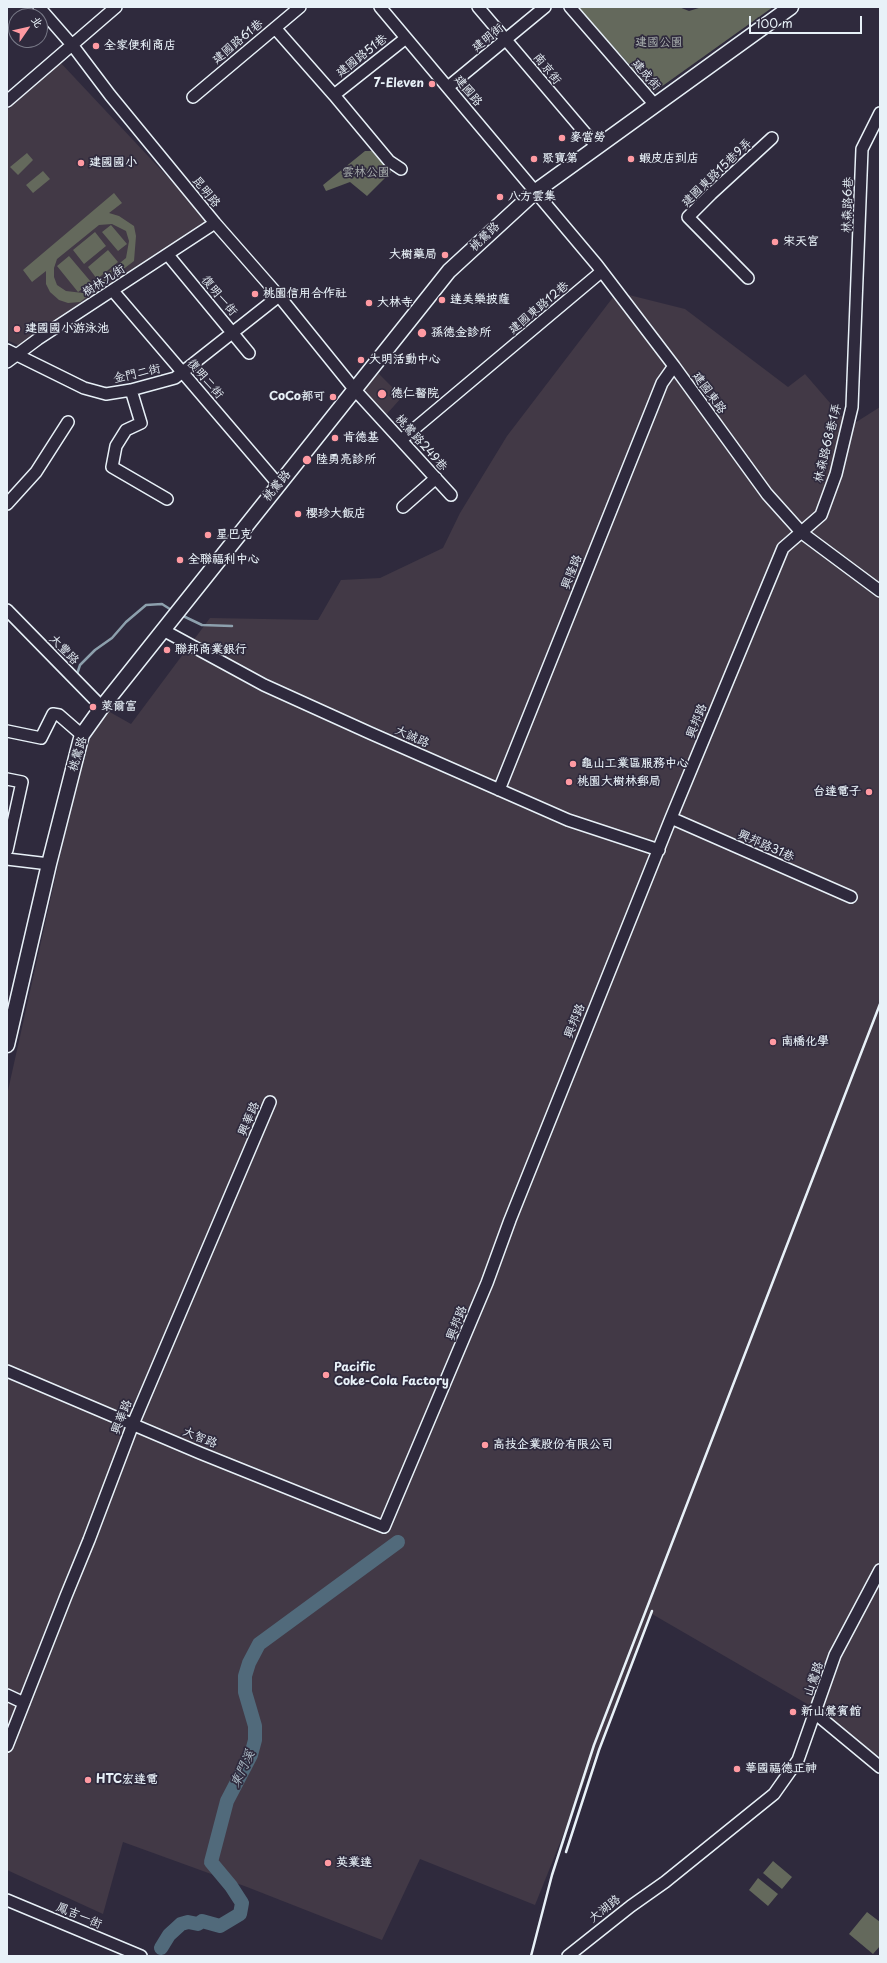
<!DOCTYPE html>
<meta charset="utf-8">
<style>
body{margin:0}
#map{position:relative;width:887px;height:1963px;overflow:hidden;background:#2f2a3d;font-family:"Playpen Sans","LXGW WenKai TC",sans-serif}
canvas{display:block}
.frame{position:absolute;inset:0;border:8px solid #e8f1f8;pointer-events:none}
.north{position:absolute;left:8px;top:8px;width:40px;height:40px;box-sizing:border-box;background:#2f2a3d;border:1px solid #797a88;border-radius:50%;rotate:56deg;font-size:11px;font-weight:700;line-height:16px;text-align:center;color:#e8f1f8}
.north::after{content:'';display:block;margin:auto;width:14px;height:18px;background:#ff9aa2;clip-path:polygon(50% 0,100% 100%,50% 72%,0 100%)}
.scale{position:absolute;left:749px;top:16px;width:113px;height:18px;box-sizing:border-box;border:2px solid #e8f1f8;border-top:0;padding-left:5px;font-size:12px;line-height:14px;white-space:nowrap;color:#e8f1f8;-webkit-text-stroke:3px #2f2a3d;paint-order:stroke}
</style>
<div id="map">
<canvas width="887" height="1963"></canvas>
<div class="frame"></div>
<div class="north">北</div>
<div class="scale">100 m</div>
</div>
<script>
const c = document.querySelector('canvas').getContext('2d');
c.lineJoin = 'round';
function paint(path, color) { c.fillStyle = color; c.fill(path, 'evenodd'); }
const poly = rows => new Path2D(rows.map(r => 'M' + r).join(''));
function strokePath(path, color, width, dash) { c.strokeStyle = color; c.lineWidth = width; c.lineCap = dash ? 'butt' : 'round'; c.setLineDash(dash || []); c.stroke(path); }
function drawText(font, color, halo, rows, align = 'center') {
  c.font = font + ' "Playpen Sans","LXGW WenKai TC",sans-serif'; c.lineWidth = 3.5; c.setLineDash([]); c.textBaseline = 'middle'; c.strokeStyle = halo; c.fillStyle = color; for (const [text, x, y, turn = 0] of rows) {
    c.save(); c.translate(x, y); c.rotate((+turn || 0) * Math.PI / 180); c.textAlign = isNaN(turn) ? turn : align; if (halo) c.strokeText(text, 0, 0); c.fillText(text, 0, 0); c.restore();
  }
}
paint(poly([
 [59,61,209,221,20,346,7,340,7,106],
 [617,292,685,309,788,387,805,374,850,426,880,407,880,1756,863,1751,809,1705,652,1614,535,1905,420,1859,382,1940,247,1887,123,1842,103,1914,7,1870,7,1095,84,748,108,711,131,724,210,618,318,620,341,580,380,578,443,548,460,513,507,436],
 [378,373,402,397,385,416,362,392]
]), '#423946');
paint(poly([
 [578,7,679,7,689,11,702,7,773,7,654,92],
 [365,151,372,151,391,172,367,196,350,182,326,191,323,185],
 [27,153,33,160,18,175,10,167],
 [43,171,50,179,33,193,26,185],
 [114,193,122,203,109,213,119,216,134,226,136,236,134,261,80,302,68,303,59,300,50,292,46,284,46,271,32,282,23,270],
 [112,224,126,231,129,241,126,258,83,293,66,291,57,285,54,277,54,268,57,259,99,225],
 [111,225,127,244,118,251,102,232],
 [95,232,106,246,84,264,73,250],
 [108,250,118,262,97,279,88,267],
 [69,256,91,282,78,292,57,266],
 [773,1861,792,1877,782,1889,763,1873],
 [758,1878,778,1894,768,1906,749,1890],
 [867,1912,880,1922,880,1946,873,1954,849,1934]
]), '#64695c');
strokePath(poly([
 [181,615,202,625,232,626],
 [77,674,80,665,95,650,112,638,126,622,146,605,162,604,173,611]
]), '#8da0ad', 2.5);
strokePath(poly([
 [161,1948,169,1935,181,1924,188,1922,198,1924,202,1921,220,1926,240,1914,242,1903,231,1886,211,1862,227,1801,251,1755,255,1740,255,1726,245,1692,245,1676,249,1663,259,1644,398,1542]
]), '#516a7b', 14);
const minor = poly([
 [39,7,73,46,110,95,215,223,279,296,355,390,451,495],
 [380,7,597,265,674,366,767,494,802,533,880,591],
 [478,7,597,147],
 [570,7,655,105],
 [275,28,334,95,389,161,401,169],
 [448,87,545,7],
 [334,95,406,38],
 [193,97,300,7],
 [7,101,116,7],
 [168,255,249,353],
 [748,278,688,217,711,194,772,138],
 [113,291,278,484],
 [7,350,84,388,106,394,131,390,175,378,279,296],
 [7,362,38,339,215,223],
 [131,390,141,423,126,430,116,446,112,467,167,499],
 [401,440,601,272],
 [7,504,36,472,68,422],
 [403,507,436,478],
 [7,610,102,707],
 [163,630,264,685,370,733,568,820,659,850],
 [7,731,41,738,53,714,59,715,82,735],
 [7,779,22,782,7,850],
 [499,790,662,383,674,366],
 [671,818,851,897],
 [7,859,49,864],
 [7,1371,200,1453,384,1527,487,1283,510,1220,671,818,783,548,821,515,836,474,852,407,862,149,880,113],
 [7,1695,24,1703],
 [816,1714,880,1767],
 [7,1746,66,1596,89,1540,133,1424,270,1102],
 [7,1900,141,1956],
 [568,1956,631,1906,665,1882,774,1794,798,1760,835,1655,880,1570]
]);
const major = poly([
 [7,1045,49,864,80,742,82,735,102,707,449,271,536,191,791,7]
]);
strokePath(minor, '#e8f1f8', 14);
strokePath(major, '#e8f1f8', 17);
strokePath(minor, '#2f2a3d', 11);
strokePath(major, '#2f2a3d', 14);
strokePath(poly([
 [566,1852,599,1750,652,1611],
 [531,1956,552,1875,594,1745,880,1004]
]), '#e8f1f8', 2.5);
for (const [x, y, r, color] of [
 [96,46,4,"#ff9aa2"],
 [432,84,4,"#ff9aa2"],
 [562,138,4,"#ff9aa2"],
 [534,159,4,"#ff9aa2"],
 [631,159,4,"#ff9aa2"],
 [81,163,4,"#ff9aa2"],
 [500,197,4,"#ff9aa2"],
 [775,242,4,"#ff9aa2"],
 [445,255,4,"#ff9aa2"],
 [255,294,4,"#ff9aa2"],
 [442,300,4,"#ff9aa2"],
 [369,303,4,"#ff9aa2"],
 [17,329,4,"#ff9aa2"],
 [422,333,5,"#ff9aa2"],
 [361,360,4,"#ff9aa2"],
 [382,394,5,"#ff9aa2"],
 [333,397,4,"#ff9aa2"],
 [335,438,4,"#ff9aa2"],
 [307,460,5,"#ff9aa2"],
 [298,514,4,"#ff9aa2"],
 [208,535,4,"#ff9aa2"],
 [180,560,4,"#ff9aa2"],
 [167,650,4,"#ff9aa2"],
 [93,707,4,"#ff9aa2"],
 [573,764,4,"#ff9aa2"],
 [569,782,4,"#ff9aa2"],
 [869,792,4,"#ff9aa2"],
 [773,1042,4,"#ff9aa2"],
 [326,1375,4,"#ff9aa2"],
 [485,1445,4,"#ff9aa2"],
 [793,1712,4,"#ff9aa2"],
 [737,1769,4,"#ff9aa2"],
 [88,1780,4,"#ff9aa2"],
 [328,1863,4,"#ff9aa2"]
]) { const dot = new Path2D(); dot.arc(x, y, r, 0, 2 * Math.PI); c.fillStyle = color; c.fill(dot); strokePath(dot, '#2f2a3d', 1.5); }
drawText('12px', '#e8f1f8', '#2f2a3d', [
 ["建明街",488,38,-39],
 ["建國路61巷",238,42,-40],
 ["建國路51巷",362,56,-38],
 ["南京街",547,69,51],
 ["建成街",646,75,48],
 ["建國路",468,91,50],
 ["建國東路15巷9弄",717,173,-44],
 ["昆明路",206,192,51],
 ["林森路6巷",848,205,-88],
 ["桃鶯路",485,237,-44],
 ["樹林九街",104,281,-33],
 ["復明一街",219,296,50],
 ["建國東路12巷",539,308,-40],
 ["金門二街",137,374,-13],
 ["復明二街",205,379,49],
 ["建國東路",709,393,54],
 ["桃鶯路249巷",421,443,48],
 ["林森路68巷1弄",828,443,-76],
 ["桃鶯路",277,486,-50],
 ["興隆路",572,572,-68],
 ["大豐路",64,650,46],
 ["興邦路",697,721,-68],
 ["大誠路",412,737,24],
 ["桃鶯路",78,754,-73],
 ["興邦路31巷",766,846,24],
 ["興邦路",575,1021,-68],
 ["興華路",249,1119,-67],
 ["興邦路",457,1323,-68],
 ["興華路",122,1417,-68],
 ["大智路",200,1438,22],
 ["山鶯路",814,1679,-71],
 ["大湖路",605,1909,-38],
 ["鳳吉一街",79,1916,23]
]);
drawText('12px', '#adb4b2', '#2f2a3d', [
 ["建國公園",659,43],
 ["雲林公園",366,173]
]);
drawText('bold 12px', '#e8f1f8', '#2f2a3d', [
 ["全家便利商店",104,46],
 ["7-Eleven",424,84,"right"],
 ["麥當勞",570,138],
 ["聚寶第",542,159],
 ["蝦皮店到店",639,159],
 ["建國國小",89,163],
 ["八方雲集",508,197],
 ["宋天宮",783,242],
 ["大樹藥局",437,255,"right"],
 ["桃園信用合作社",263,294],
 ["達美樂披薩",450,300],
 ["大林寺",377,303],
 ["建國國小游泳池",25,329],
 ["孫德金診所",431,333],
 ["大明活動中心",369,360],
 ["德仁醫院",391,394],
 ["CoCo都可",325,397,"right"],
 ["肯德基",343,438],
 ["陸勇亮診所",316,460],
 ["櫻珍大飯店",306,514],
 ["星巴克",216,535],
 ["全聯福利中心",188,560],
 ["聯邦商業銀行",175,650],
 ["萊爾富",101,707],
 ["龜山工業區服務中心",581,764],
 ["桃園大樹林郵局",577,782],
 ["台達電子",861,792,"right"],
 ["南橋化學",781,1042],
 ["Pacific",334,1368],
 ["Coke-Cola Factory",334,1382],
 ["高技企業股份有限公司",493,1445],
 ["新山鶯賓館",801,1712],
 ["華國福德正神",745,1769],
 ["HTC宏達電",96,1780],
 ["英業達",336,1863]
], 'left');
drawText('italic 13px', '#acbbc6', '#2f2a3d', [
 ["東門溪",243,1769,-65]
]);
</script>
